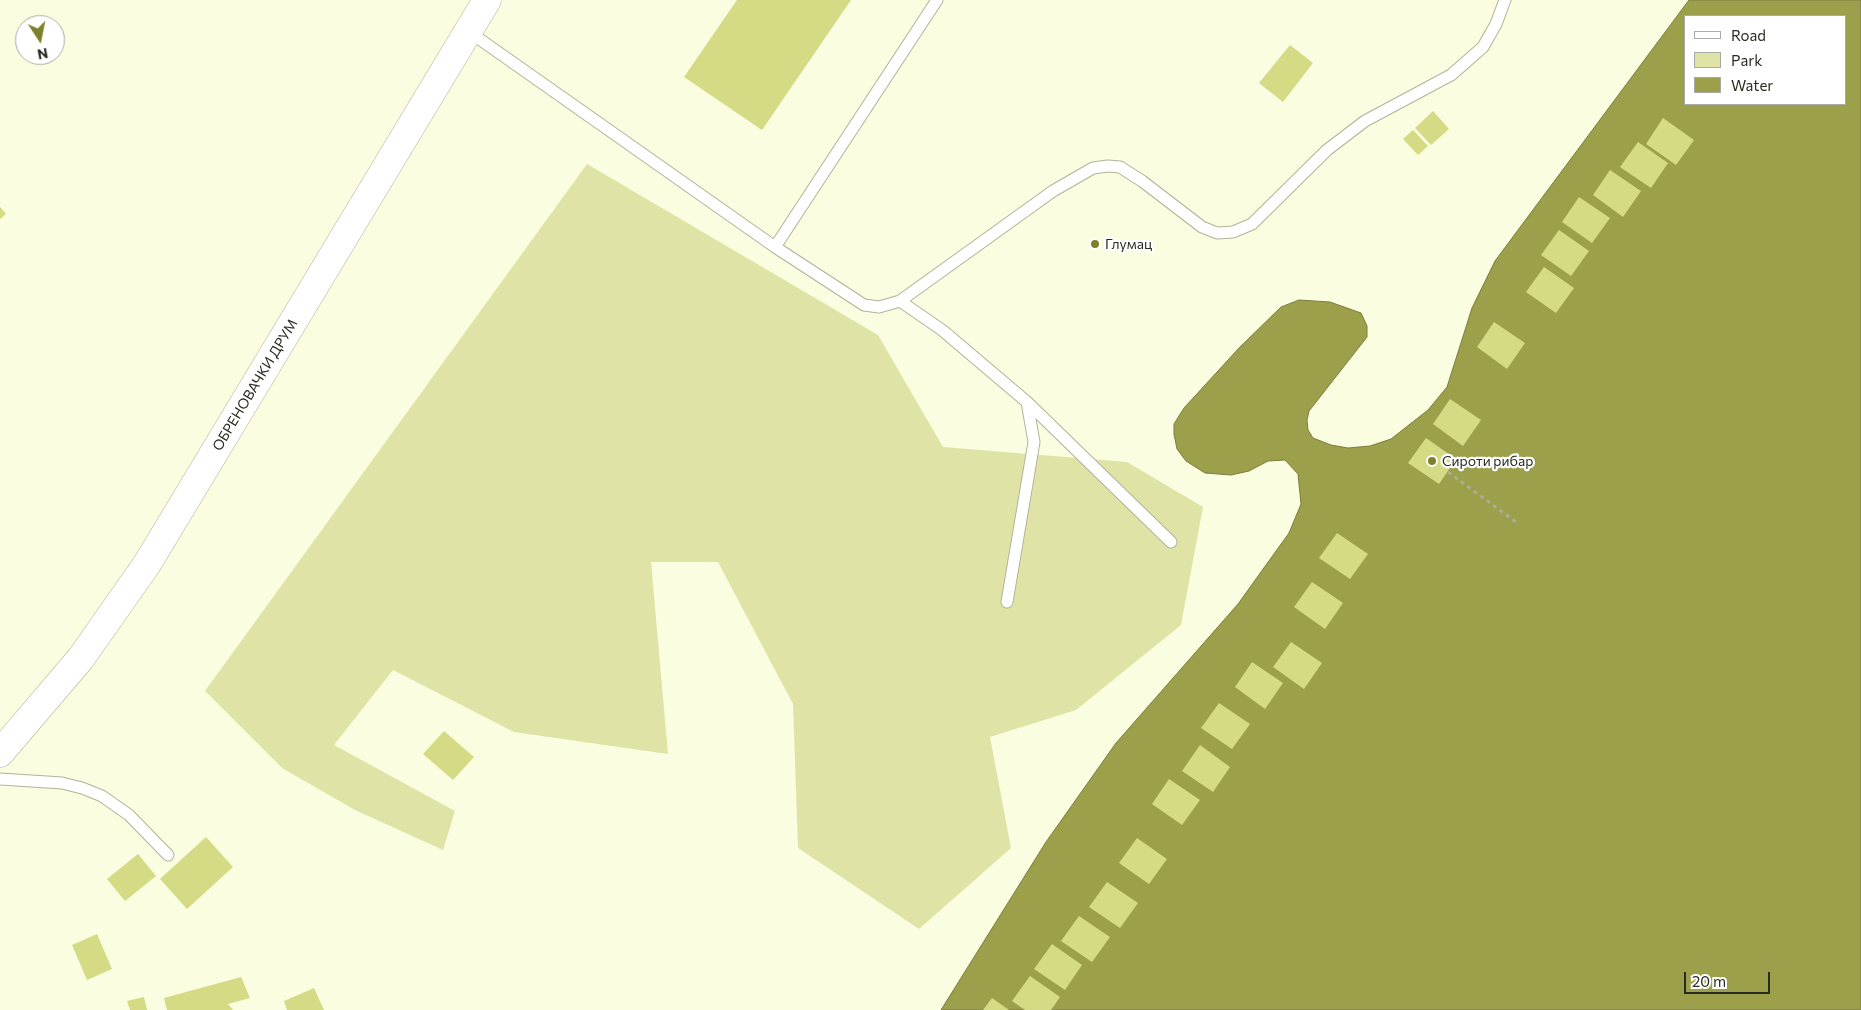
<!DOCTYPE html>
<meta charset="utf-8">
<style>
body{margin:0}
#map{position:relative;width:1861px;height:1010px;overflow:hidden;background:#fafde0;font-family:Commissioner,sans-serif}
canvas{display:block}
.legend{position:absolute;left:1684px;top:15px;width:162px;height:90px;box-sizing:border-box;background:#fff;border:1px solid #aaaaa6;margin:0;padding:6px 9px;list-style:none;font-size:15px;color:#2a2b20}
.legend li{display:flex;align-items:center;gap:10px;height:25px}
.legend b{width:25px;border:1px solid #aaaaa6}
.north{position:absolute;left:15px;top:15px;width:50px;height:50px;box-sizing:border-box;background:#fff;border:1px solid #aaaaa6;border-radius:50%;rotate:169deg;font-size:14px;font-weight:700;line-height:20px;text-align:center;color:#2a2b20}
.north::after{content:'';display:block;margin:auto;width:18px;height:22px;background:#7e812b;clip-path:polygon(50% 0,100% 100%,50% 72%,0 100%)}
.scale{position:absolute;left:1684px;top:972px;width:86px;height:22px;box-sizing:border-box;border:2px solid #2a2b20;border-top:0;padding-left:6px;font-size:15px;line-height:18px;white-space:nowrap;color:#2a2b20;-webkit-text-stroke:4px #fff;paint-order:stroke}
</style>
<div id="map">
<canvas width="1861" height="1010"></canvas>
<ul class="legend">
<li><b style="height:6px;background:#fff"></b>Road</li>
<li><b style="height:14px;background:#dfe4a6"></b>Park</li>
<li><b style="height:14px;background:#9ca04b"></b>Water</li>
</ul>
<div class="north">N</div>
<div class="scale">20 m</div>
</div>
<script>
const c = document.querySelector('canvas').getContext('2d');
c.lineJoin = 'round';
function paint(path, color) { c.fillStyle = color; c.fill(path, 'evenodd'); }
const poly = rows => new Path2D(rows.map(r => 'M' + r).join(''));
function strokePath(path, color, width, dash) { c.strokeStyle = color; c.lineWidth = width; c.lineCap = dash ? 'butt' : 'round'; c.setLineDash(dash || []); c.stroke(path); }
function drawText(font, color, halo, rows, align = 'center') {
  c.font = font + ' Commissioner,sans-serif'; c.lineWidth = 4.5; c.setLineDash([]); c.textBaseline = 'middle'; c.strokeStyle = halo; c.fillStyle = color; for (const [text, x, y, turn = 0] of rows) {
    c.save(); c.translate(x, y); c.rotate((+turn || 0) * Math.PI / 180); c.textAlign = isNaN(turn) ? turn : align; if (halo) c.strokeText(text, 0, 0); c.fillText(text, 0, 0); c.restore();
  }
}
paint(poly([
 [587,164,878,335,943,447,1127,462,1203,507,1181,625,1076,710,990,737,1011,848,919,929,798,848,793,704,718,562,651,562,668,754,514,732,393,670,334,745,455,811,443,850,355,810,282,768,205,691]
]), '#dfe4a6');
const water = poly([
 [1689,0,1861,0,1861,1010,941,1010,1046,842,1116,743,1238,604,1289,533,1301,504,1298,474,1285,460,1268,461,1249,471,1231,475,1205,473,1186,461,1177,449,1174,434,1174,424,1184,408,1239,348,1281,307,1299,300,1330,302,1361,313,1367,326,1367,337,1309,411,1307,420,1308,430,1313,438,1331,445,1348,448,1370,446,1391,439,1428,410,1447,387,1472,308,1495,261,1689,0],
 [1685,16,1845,16,1845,104,1685,104,1685,16]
]);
paint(water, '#9ca04b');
strokePath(water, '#7a7d3e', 1);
paint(poly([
 [737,0,851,0,762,130,684,77],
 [1290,45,1313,63,1283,102,1259,83],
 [1433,111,1449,129,1431,145,1415,128],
 [1663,118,1694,140,1676,165,1646,144],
 [1413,130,1428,146,1418,155,1403,139],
 [1638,142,1668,163,1651,188,1620,167],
 [1610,170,1641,191,1623,217,1593,195],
 [1579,197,1610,218,1592,243,1562,222],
 [0,207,6,214,0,219],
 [1559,230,1589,251,1571,276,1541,255],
 [1544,267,1574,288,1556,313,1526,292],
 [1494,322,1525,343,1507,369,1477,347],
 [1450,399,1481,420,1463,446,1433,424],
 [1426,438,1456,459,1439,484,1408,463],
 [1337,533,1368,554,1350,579,1319,558],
 [1312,582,1343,603,1325,629,1294,607],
 [1291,642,1322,663,1304,689,1273,667],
 [1252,662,1283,683,1265,709,1235,687],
 [1219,703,1250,724,1232,749,1201,728],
 [444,731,474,757,453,780,423,754],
 [1200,745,1230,767,1213,792,1182,771],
 [1169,779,1200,800,1182,825,1152,804],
 [206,837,233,867,187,909,160,879],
 [1137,838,1167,859,1149,884,1119,863],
 [138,854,156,876,125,901,107,879],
 [1107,882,1138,903,1120,928,1089,907],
 [1079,916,1110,937,1092,962,1061,941],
 [97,934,112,969,87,980,72,945],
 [1052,944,1082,965,1065,990,1034,969],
 [1030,976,1060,997,1051,1010,1025,1010,1012,1001],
 [241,977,250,998,228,1004,233,1010,167,1010,164,998],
 [314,988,324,1010,287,1010,284,1001],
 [144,997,147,1010,130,1010,127,1001],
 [992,998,1009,1010,983,1010]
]), '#d5da84');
const service = poly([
 [468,31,775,247,864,305,879,307,900,301,1053,191,1093,168,1108,166,1120,167,1142,181,1202,227,1217,233,1233,232,1252,224,1327,150,1365,121,1451,75,1483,47,1496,24,1505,0],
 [775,247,937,0],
 [900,301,942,330,1027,402,1171,542],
 [1007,602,1034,442,1027,402],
 [0,779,62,783,82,788,102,796,129,815,168,855]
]);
const tertiary = poly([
 [0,753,81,658,147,564,487,0]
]);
strokePath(service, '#b1b398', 13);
strokePath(tertiary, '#b1b398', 29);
strokePath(poly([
 [1448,472,1516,522]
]), '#abad97', 3, [4, 4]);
strokePath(service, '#fff', 11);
strokePath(tertiary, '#fff', 28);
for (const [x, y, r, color] of [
 [1095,244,5,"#7e812b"],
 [1432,461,5,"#7e812b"]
]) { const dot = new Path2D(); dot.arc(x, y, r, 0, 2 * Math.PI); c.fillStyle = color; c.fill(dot); strokePath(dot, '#fff', 2); }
drawText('14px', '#2a2b20', '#fff', [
 ["Глумац",1105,244],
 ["Сироти рибар",1442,461]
], 'left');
drawText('14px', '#2a2b20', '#fff', [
 ["ОБРЕНОВАЧКИ ДРУМ",255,385,-59]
]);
</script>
